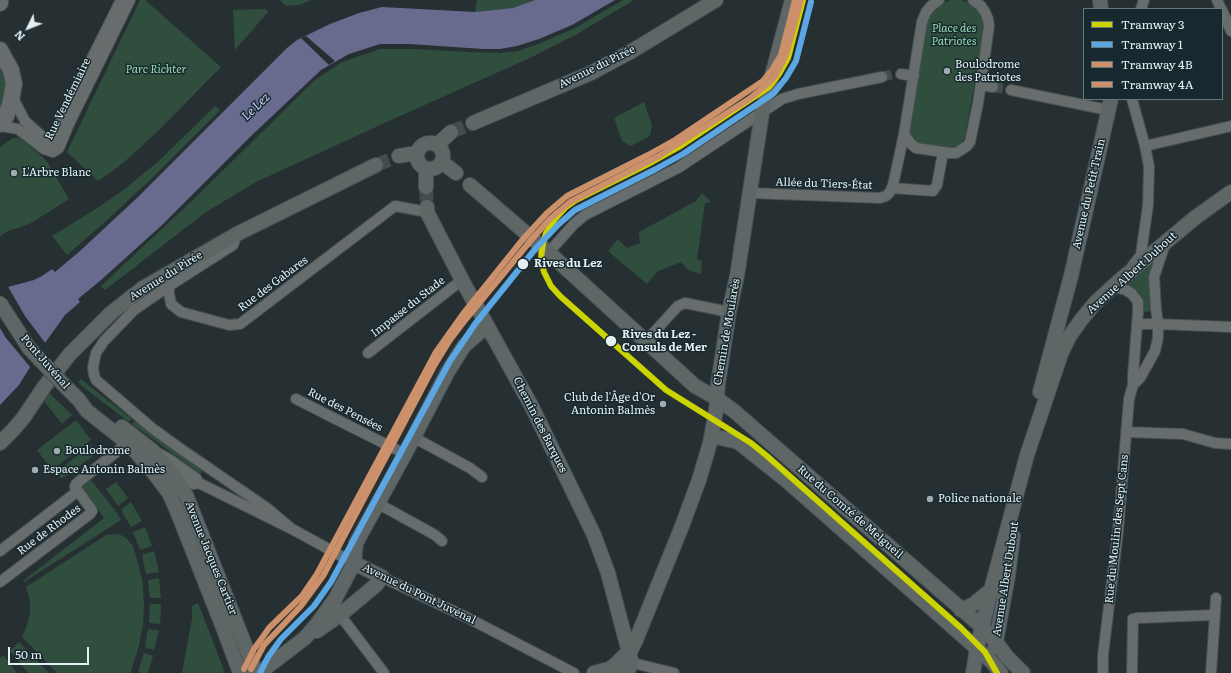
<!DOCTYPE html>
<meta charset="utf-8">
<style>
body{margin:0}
#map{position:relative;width:1231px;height:673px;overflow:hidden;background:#263033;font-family:Literata,serif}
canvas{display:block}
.legend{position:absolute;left:1083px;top:8px;width:140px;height:92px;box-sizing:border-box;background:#17292e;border:1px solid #69787d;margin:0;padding:5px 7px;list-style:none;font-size:12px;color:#e4eff3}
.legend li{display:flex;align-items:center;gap:8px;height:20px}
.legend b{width:20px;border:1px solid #69787d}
.north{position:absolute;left:8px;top:8px;width:40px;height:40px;-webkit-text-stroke:3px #17292e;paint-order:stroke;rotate:227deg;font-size:11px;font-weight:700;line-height:16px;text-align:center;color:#e4eff3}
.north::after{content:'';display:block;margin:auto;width:14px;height:18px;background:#e4eff3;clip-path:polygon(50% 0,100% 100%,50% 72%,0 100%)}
.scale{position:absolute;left:8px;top:647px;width:81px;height:18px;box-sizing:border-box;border:2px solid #e4eff3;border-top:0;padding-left:5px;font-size:12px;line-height:14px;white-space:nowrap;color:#e4eff3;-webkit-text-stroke:3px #17292e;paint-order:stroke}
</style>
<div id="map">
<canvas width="1231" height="673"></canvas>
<ul class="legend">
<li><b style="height:5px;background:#cbd300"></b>Tramway 3</li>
<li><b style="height:5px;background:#5aa7e3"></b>Tramway 1</li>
<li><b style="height:5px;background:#cc916a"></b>Tramway 4B</li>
<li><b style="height:5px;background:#cc916a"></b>Tramway 4A</li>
</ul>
<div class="north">N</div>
<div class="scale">50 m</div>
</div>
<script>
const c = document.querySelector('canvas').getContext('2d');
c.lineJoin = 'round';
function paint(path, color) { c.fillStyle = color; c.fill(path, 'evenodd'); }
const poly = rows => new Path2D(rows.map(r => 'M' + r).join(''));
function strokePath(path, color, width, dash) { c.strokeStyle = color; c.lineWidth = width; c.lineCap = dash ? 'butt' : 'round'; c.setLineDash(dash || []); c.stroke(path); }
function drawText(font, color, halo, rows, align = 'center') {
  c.font = font + ' Literata,serif'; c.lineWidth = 3; c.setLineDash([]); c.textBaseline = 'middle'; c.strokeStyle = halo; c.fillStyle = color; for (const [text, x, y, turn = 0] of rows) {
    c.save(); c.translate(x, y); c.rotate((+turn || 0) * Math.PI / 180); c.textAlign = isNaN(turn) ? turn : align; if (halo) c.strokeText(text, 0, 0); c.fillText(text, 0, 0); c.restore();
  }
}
paint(poly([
 [140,0,145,0,221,67,159,130,130,157,118,167,98,181,67,152],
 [280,0,311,0,299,5,286,6],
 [477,0,535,0,513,8,475,12],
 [623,0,634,0,577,34,532,57,391,120,256,182,206,212,105,290,101,286,197,196,315,80,342,62,380,49,413,49,467,52,500,53,518,51,541,43,575,28],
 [950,0,960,0,970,3,978,9,984,19,985,26,965,136,963,141,959,145,952,147,946,148,922,145,916,142,908,131,927,21,931,12,939,5],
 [266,9,268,12,235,50,233,10],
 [0,61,8,84,0,117],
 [644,102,652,125,650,136,631,146,622,141,614,118],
 [215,106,220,110,149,181,105,222,67,255,52,236,99,207,126,188,160,160],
 [13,138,19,138,25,142,46,160,69,199,31,223,19,228,10,230,0,236,0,147],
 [702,193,711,202,705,203,697,259,702,261,701,274,688,270,681,262,658,271,647,284,608,251,618,239,627,248,640,243,639,232,696,201],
 [1156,259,1153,311,1144,312,1141,298,1135,290,1127,285],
 [81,379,106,399,132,419,129,422,83,387,78,382],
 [49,393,72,415,62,424,44,401],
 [76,420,91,440,52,470,37,450],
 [135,420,202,471,201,474,132,424],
 [91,445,97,453,63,478,59,477,55,473],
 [91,480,117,513,121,520,24,582,24,580,104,518,82,487],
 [116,482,128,498,118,506,106,489],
 [131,502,142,521,131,527,121,510],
 [145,527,152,546,140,550,133,532],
 [108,534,109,535,119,534,126,538,131,544,132,544,136,556,142,579,144,603,143,625,138,649,131,671,130,673,57,673,22,637,26,628,30,614,30,601,26,587],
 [154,551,159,572,146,574,142,555],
 [159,578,161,598,150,598,148,580],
 [198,603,224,670,223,673,182,673,192,619,192,606],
 [150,604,161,604,160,624,149,623],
 [148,629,159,630,154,650,145,647],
 [19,642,49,673,28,673,10,651],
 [144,653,153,656,148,673,142,673,138,671],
 [4,655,4,656,17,673,0,673,0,658]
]), '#304e3d');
paint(poly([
 [535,0,615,0,572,25,539,39,517,46,500,49,483,49,410,44,380,44,349,54,321,70,249,138,161,226,101,280,78,299,80,302,65,315,45,343,19,385,0,405,0,291,8,287,34,280,42,276,52,269,55,272,80,251,138,197,287,48,297,40,330,24,359,13,382,7,475,12,513,8]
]), '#686b8e');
paint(poly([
 [306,36,335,61,329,65,301,38],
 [7,285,25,316,46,344,31,368,6,338,0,328,0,288]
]), '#263033');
strokePath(poly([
 [882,77,896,73,901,74],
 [993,87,1011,90]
]), '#424d50', 10, [10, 5]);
strokePath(poly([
 [451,132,473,123],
 [376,165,399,156],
 [426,187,427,207]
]), '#424d50', 14, [14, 7]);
const street = poly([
 [939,0,931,6,926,12,922,22,904,134,911,144,916,148,950,153,956,153,961,150,967,146,970,142,978,103,982,76,989,26,988,19,985,12,981,6,973,0],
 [1217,0,1221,9],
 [1141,9,1144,0],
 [1222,10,1231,31],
 [901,74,914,76],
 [981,85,993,87],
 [1011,90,1108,110],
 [13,98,25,121,45,139,49,142,52,141,61,120,121,0],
 [1132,99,1145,146,1149,166,1148,205,1142,247,1141,255,1133,265],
 [0,126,18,129,44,149,53,152,59,148,69,124,130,0],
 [1145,146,1231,126],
 [892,188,933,191,937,185,943,152],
 [750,193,880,198,886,196,890,192,893,185,904,134],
 [237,234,233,245,169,286,134,310,104,341,96,353,93,367,94,375,96,380,152,428,181,449,267,508,292,529],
 [549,252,574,224,585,215,678,168,782,99,798,94,882,77],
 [169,286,169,293,171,304,181,312,229,325,240,324,395,206,427,212],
 [1137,324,1158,324,1231,327],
 [646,341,678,306,685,303,729,312],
 [368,353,462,280],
 [1133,385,1140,378,1155,351,1158,338,1158,324,1156,309,1154,277,1165,244],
 [296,399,405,454],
 [1126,432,1183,434,1215,443,1231,444],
 [413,437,470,468,482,477],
 [156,452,169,459,196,478,199,483],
 [172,474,193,484,199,483,292,529,354,563],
 [377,503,435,535,442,541],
 [0,551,78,491],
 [382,577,466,617,574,673],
 [0,582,90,514,92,511,91,509,75,487,76,484,120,449,129,437],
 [335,599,336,607,340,615,384,673],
 [630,666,637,664,674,673],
 [1103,673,1103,655,1118,532,1129,399,1133,385,1133,375,1138,312,1138,302,1132,294,1126,290,1113,287],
 [1132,673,1133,619,1138,618,1214,615],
 [1211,673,1216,598]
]);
const secondary = poly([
 [1100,0,1101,9],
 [473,123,591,73,632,51,716,0],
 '417 156a13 13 0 1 1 26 0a13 13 0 1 1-26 0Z',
 [437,145,451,132],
 [399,156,410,154,416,154],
 [442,162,456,173],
 [426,169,426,187],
 [470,185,548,252,695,386,716,398,734,411,982,627,996,642,1007,657,1023,673],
 [427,207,427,212,462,280,532,407,594,535,608,573,631,660,630,666,627,673],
 [63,384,79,400,87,411,120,437,137,453,153,472,169,493,177,511,224,630,240,673],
 [1040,392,1071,276,1111,99],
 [122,427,153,451,172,474,186,495,194,515,256,673],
 [712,437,721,438,738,442,787,481,990,660,1001,673],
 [0,443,13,430,24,417,44,387,70,354,111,313,143,288,237,234,376,165],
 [961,610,974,604,991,590],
 [317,631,340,615,376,585,382,577,354,563],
 [995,647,1008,576,1013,536],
 [608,670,616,664,624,656,629,654,636,640,682,526,699,480,710,443,716,411,718,384,729,312,737,276,762,113,792,0],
 [259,673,305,638,317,624,335,599,354,563,356,543,405,454,447,373,464,346,480,332,488,327],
 [594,673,605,670,614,673],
 [973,673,977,648,991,590,1027,455,1061,354,1069,337,1081,320,1095,303,1119,281,1196,217,1231,192]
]);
const primary = poly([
 [0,3,0,0],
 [0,50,11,70,14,84,10,105,6,116,0,124]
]);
strokePath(street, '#454e51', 12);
strokePath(secondary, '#454e51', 16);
strokePath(primary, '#454e51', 18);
strokePath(street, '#676c6c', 10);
strokePath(secondary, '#5f6666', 14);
strokePath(primary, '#676c6e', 16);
const secondaryBridge = poly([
 [0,303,29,348,63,384]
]);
strokePath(secondaryBridge, '#454e51', 16, []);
strokePath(secondaryBridge, '#5f6666', 14);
strokePath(poly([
 [803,0,788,58,779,74,769,87,679,147,652,162,576,200,566,207,555,219,546,233,543,243,541,258,544,272,551,286,560,296,666,390,751,443,767,456,961,628,985,652,997,673]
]), '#cbd300', 6);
strokePath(poly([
 [260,673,268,657,281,639,314,606,331,582,450,361,475,324,536,248,559,224,575,210,656,169,683,154,774,93,786,78,796,61,811,2]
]), '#5aa7e3', 6);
strokePath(poly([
 [244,669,254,649,262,638,269,628,302,596,317,574,436,352,463,314,524,238,547,213,567,196,648,155,675,140,763,81,772,70,781,55,795,0]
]), '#cc916a', 6);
strokePath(poly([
 [251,669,264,645,301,606,323,576,434,366,450,340,466,319,532,239,550,219,570,202,659,156,749,99,769,83,776,75,786,55,801,0]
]), '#cc916a', 6);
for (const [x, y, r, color] of [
 [947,71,4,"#a2acb0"],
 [14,173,4,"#a2acb0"],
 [523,264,6,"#e4eff3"],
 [611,341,6,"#e4eff3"],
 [663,404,4,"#a2acb0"],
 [57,451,4,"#a2acb0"],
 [35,470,4,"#a2acb0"],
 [930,499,4,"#a2acb0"]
]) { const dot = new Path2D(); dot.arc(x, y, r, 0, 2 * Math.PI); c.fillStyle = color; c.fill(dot); strokePath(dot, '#17292e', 1.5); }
drawText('italic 11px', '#99ddb4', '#17292e', [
 ["Place des",954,29],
 ["Patriotes",954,42],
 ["Parc Richter",156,70]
]);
drawText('11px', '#e4eff3', '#17292e', [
 ["Boulodrome",955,65],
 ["des Patriotes",955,78],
 ["L'Arbre Blanc",22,173],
 ["Club de l'Âge d'Or",655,398,"right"],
 ["Antonin Balmès",655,411,"right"],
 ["Boulodrome",65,451],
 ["Espace Antonin Balmès",43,470],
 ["Police nationale",938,499]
], 'left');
drawText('11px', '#e4eff3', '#17292e', [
 ["Avenue du Pirée",597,67,-26],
 ["Rue Vendémiaire",68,99,-64],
 ["Allée du Tiers-État",824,184,2],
 ["Avenue du Petit Train",1089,194,-77],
 ["Avenue Albert Dubout",1132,273,-42],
 ["Avenue du Pirée",166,276,-32],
 ["Rue des Gabares",273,284,-37],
 ["Impasse du Stade",408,307,-38],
 ["Chemin de Moularès",727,332,-80],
 ["Pont Juvénal",45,362,49],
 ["Rue des Pensées",345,410,27],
 ["Chemin des Barques",540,425,63],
 ["Rue du Comté de Melgueil",850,512,41],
 ["Rue du Moulin des Sept Cans",1117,529,-84],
 ["Rue de Rhodes",49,530,-37],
 ["Avenue Jacques Cartier",211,558,68],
 ["Avenue Albert Dubout",1006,579,-81],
 ["Avenue du Pont Juvénal",419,594,26]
]);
drawText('bold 11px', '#e4eff3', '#17292e', [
 ["Rives du Lez",534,264],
 ["Rives du Lez -",622,335],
 ["Consuls de Mer",622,348]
], 'left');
drawText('italic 12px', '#d0d4fb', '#17292e', [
 ["Le Lez",256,107,-44]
]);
</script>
